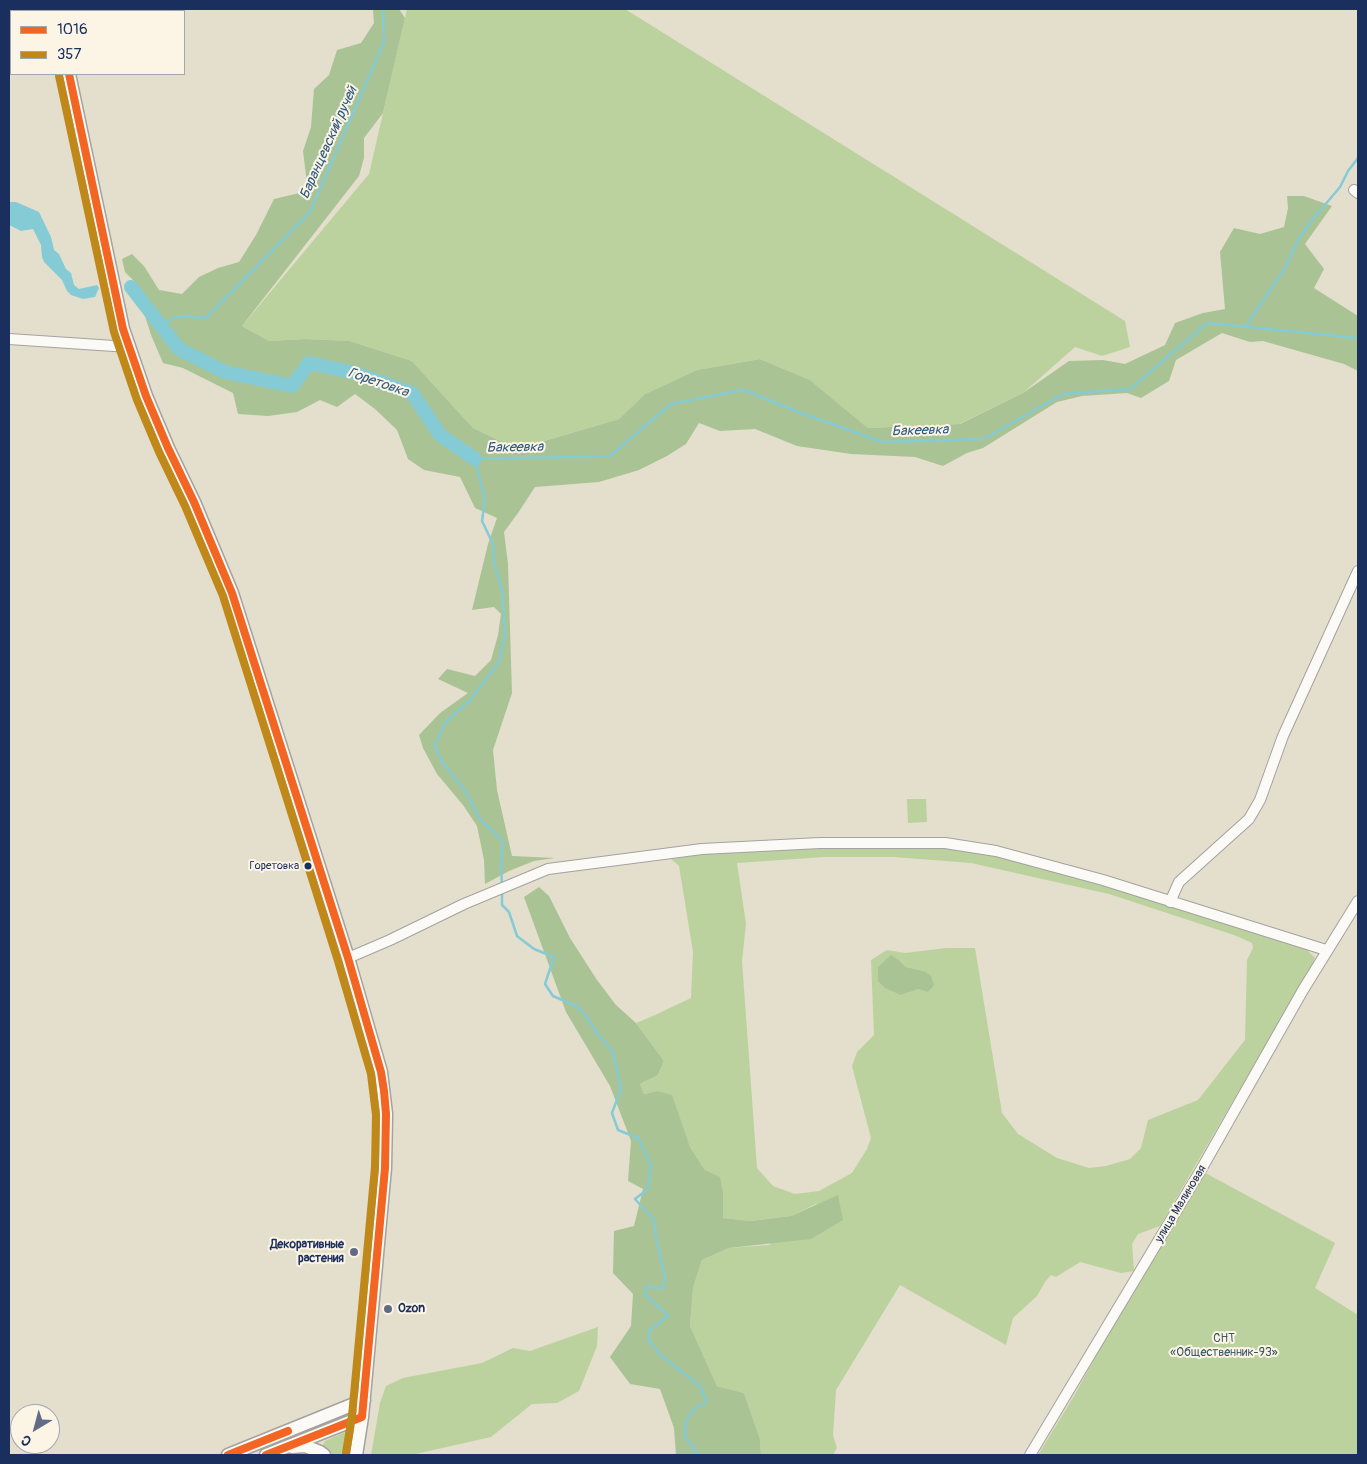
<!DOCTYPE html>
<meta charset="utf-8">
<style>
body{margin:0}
#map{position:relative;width:1367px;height:1464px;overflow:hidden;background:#e4decc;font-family:Pangolin,sans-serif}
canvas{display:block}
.frame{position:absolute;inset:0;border:10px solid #1b2f5e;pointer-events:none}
.legend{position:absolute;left:10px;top:10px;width:175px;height:65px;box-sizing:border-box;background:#fcf5e5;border:1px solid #a2a6af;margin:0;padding:6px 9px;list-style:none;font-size:15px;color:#1b2f5e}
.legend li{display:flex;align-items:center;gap:10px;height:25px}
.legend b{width:25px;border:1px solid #a2a6af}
.north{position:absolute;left:10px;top:1404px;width:50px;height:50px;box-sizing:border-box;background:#fcf5e5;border:1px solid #a2a6af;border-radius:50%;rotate:217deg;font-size:14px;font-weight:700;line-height:20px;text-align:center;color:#1b2f5e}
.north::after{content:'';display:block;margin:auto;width:18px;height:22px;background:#616c84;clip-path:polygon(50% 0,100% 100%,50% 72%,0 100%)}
</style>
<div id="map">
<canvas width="1367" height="1464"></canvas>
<div class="frame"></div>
<ul class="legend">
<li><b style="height:6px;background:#f26522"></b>1016</li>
<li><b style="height:6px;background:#c08818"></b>357</li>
</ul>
<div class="north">С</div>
</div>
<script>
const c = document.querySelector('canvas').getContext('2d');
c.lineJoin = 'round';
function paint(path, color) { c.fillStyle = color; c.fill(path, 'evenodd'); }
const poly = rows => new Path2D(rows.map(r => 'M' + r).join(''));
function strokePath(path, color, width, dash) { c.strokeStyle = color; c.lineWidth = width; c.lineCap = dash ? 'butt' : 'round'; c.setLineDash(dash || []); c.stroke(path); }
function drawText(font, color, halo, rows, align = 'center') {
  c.font = font + ' Pangolin,sans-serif'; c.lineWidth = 4; c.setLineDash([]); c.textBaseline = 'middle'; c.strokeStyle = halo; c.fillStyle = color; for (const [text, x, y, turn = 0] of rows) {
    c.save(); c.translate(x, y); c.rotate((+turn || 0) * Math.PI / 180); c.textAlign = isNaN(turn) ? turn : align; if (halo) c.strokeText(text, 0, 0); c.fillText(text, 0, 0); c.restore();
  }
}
paint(poly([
 [407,9,625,9,1125,321,1130,347,1102,356,1075,347,1023,393,959,424,868,428,810,380,760,359,697,370,645,394,619,419,517,449,473,428,412,361,350,341,304,339,269,341,242,326,369,174],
 [907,799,926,799,927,822,908,823],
 [806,846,946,847,976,851,1083,879,1306,949,1315,958,1310,969,1160,1226,1138,1234,1132,1244,1134,1271,1121,1273,1080,1262,1056,1277,1051,1275,1045,1282,1037,1296,1013,1318,1006,1345,900,1285,836,1390,833,1435,837,1448,833,1455,761,1455,760,1439,744,1393,717,1386,690,1326,693,1288,702,1260,729,1248,769,1245,818,1203,791,1216,751,1221,723,1218,723,1192,705,1170,690,1147,681,1124,657,1091,644,1094,640,1084,658,1075,664,1061,636,1023,655,1015,691,998,693,952,679,866,671,859,711,853],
 [824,857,894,857,971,863,1109,894,1234,935,1252,943,1253,948,1247,960,1245,1040,1198,1100,1148,1120,1141,1148,1130,1159,1106,1166,1089,1168,1057,1158,1018,1134,1002,1113,975,948,946,948,905,953,887,950,871,960,874,1035,857,1052,852,1066,871,1138,867,1149,852,1173,819,1191,795,1194,773,1186,757,1168,742,961,746,924,737,863],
 [899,960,906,967,924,971,919,989,901,995],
 [1198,1169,1335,1243,1315,1288,1358,1315,1358,1455,1038,1455,1074,1396],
 [598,1327,597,1346,579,1391,557,1403,532,1404,491,1437,411,1455,371,1455,380,1403,386,1386,403,1378,482,1363,513,1348,530,1351],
 [350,1430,353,1434,350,1455,333,1455,322,1446,325,1441]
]), '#bbd29e');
paint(poly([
 [373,9,399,9,405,18,383,113,364,138,364,158,359,176,242,326,269,341,304,339,350,341,412,361,473,428,517,449,619,419,645,394,697,370,760,359,810,380,868,428,960,424,1023,393,1069,361,1103,360,1125,364,1165,345,1175,323,1203,313,1225,309,1220,252,1234,228,1260,234,1284,227,1288,208,1287,196,1304,196,1332,206,1305,244,1324,269,1314,288,1358,316,1358,371,1344,364,1263,341,1250,342,1222,333,1176,360,1169,381,1141,398,1127,393,1082,396,1057,402,983,448,967,453,943,466,915,457,851,454,797,446,755,429,720,431,699,423,686,444,667,456,639,470,599,482,535,487,518,513,504,532,508,564,512,693,493,750,497,790,512,856,555,858,534,861,509,871,485,884,484,860,477,826,463,805,437,774,423,748,419,735,440,713,468,693,438,679,447,669,475,676,491,660,498,635,501,614,494,607,472,610,488,544,497,518,475,508,460,477,424,470,408,459,397,430,375,409,355,394,337,407,320,400,297,412,268,416,238,414,233,393,183,368,163,363,151,335,140,300,137,284,125,272,122,259,132,254,144,266,159,290,182,294,199,277,218,268,239,262,256,235,274,199,308,191,303,151,311,127,314,89,329,75,337,50,361,43,374,23],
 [539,887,549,896,570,938,597,980,616,1005,636,1023,664,1061,658,1075,640,1084,644,1094,657,1091,672,1095,690,1147,705,1170,720,1177,723,1192,723,1218,751,1221,791,1216,838,1195,843,1220,811,1239,729,1248,702,1260,693,1288,690,1326,717,1386,744,1393,760,1439,761,1455,676,1455,674,1428,660,1389,630,1384,610,1357,631,1326,633,1294,613,1273,614,1231,634,1226,643,1189,628,1181,631,1141,610,1086,566,1012,524,897],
 [891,955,899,960,906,967,924,971,931,976,934,985,928,992,919,989,901,995,885,988,878,981,878,967]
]), '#aac395');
paint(poly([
 [9,202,16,202,39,212,51,237,54,250,59,254,66,269,71,273,74,285,79,289,97,285,99,288,95,297,83,299,71,295,67,291,62,280,44,262,42,257,41,245,33,229,21,231,9,225]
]), '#84cbd5');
strokePath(poly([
 [159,323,183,316,206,318,310,212,384,42,383,9],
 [1246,326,1285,268,1298,240,1313,219,1340,187,1348,171,1358,158],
 [502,886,501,865,503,841,480,819,465,791,441,760,435,746,445,723,471,699,499,662,505,634,502,590,494,564,493,544,482,521,485,500,475,459,610,456,671,404,743,390,804,414,882,442,984,439,1063,394,1130,389,1207,323,1358,338],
 [502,891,502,905,509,912,517,936,534,949,554,957,545,984,553,996,576,1006,587,1017,596,1032,613,1052,621,1089,612,1113,618,1130,638,1138,651,1165,648,1189,635,1199,654,1220,656,1238,665,1277,663,1289,646,1286,645,1295,668,1315,661,1322,650,1329,648,1339,660,1355,699,1385,707,1402,694,1409,686,1421,685,1436,698,1455]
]), '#84cbd5', 2.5);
strokePath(poly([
 [131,287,179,349,225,372,292,386,309,363,355,373,412,393,440,435,475,459]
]), '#84cbd5', 14);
const minor = poly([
 [1354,190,1358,193],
 [9,339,129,347],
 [1170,902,1179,882,1249,819,1260,800,1283,736,1358,571],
 [348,958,390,940,464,904,548,869,702,849,820,843,945,843,996,851,1103,880,1326,950],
 [1030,1455,1202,1168,1303,990,1358,901]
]);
const major = poly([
 [56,9,56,11],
 [69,74,123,329,146,396,168,448,194,502,232,593,348,958,381,1072,386,1114,385,1168,362,1417,356,1455],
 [292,1447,305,1446,320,1452,324,1455],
 [228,1455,364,1400],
 [266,1455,362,1417]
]);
strokePath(minor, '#a3a29e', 12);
strokePath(major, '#a3a29e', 15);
strokePath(minor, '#fbfaf7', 10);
strokePath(major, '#fbfaf7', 12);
strokePath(poly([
 [69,74,123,329,146,396,168,448,194,502,232,593,348,958,381,1072,384,1091,386,1114,385,1168,362,1417,266,1455],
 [228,1455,288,1431]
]), '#f26522', 8);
strokePath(poly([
 [59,76,114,332,137,400,159,452,185,506,223,596,338,961,371,1074,376,1115,375,1167,352,1416,346,1453]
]), '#c08818', 8);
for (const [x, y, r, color] of [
 [308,866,4.5,"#1b2f5e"],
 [354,1252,5,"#616c84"],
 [388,1309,5,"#616c84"]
]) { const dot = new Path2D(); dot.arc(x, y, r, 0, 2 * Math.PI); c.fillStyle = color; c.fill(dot); strokePath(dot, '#fcf5e5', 2); }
drawText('11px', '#1b2f5e', '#fcf5e5', [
 ["Горетовка",299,866]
], 'right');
drawText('12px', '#1b2f5e', '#fcf5e5', [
 ["улица Малиновая",1181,1204,-59]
]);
drawText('bold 12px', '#1b2f5e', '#fcf5e5', [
 ["Декоративные",344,1245],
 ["растения",344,1259],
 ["Ozon",398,1309,"left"]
], 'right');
drawText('12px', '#3a5664', '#fcf5e5', [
 ["СНТ",1224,1339],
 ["«Общественник-93»",1224,1353]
]);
drawText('italic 14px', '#2e5b83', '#fcf5e5', [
 ["Баранцевский ручей",329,143,-66],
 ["Горетовка",378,383,19],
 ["Бакеевка",920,431,-2],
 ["Бакеевка",515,448,-1]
]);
</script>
